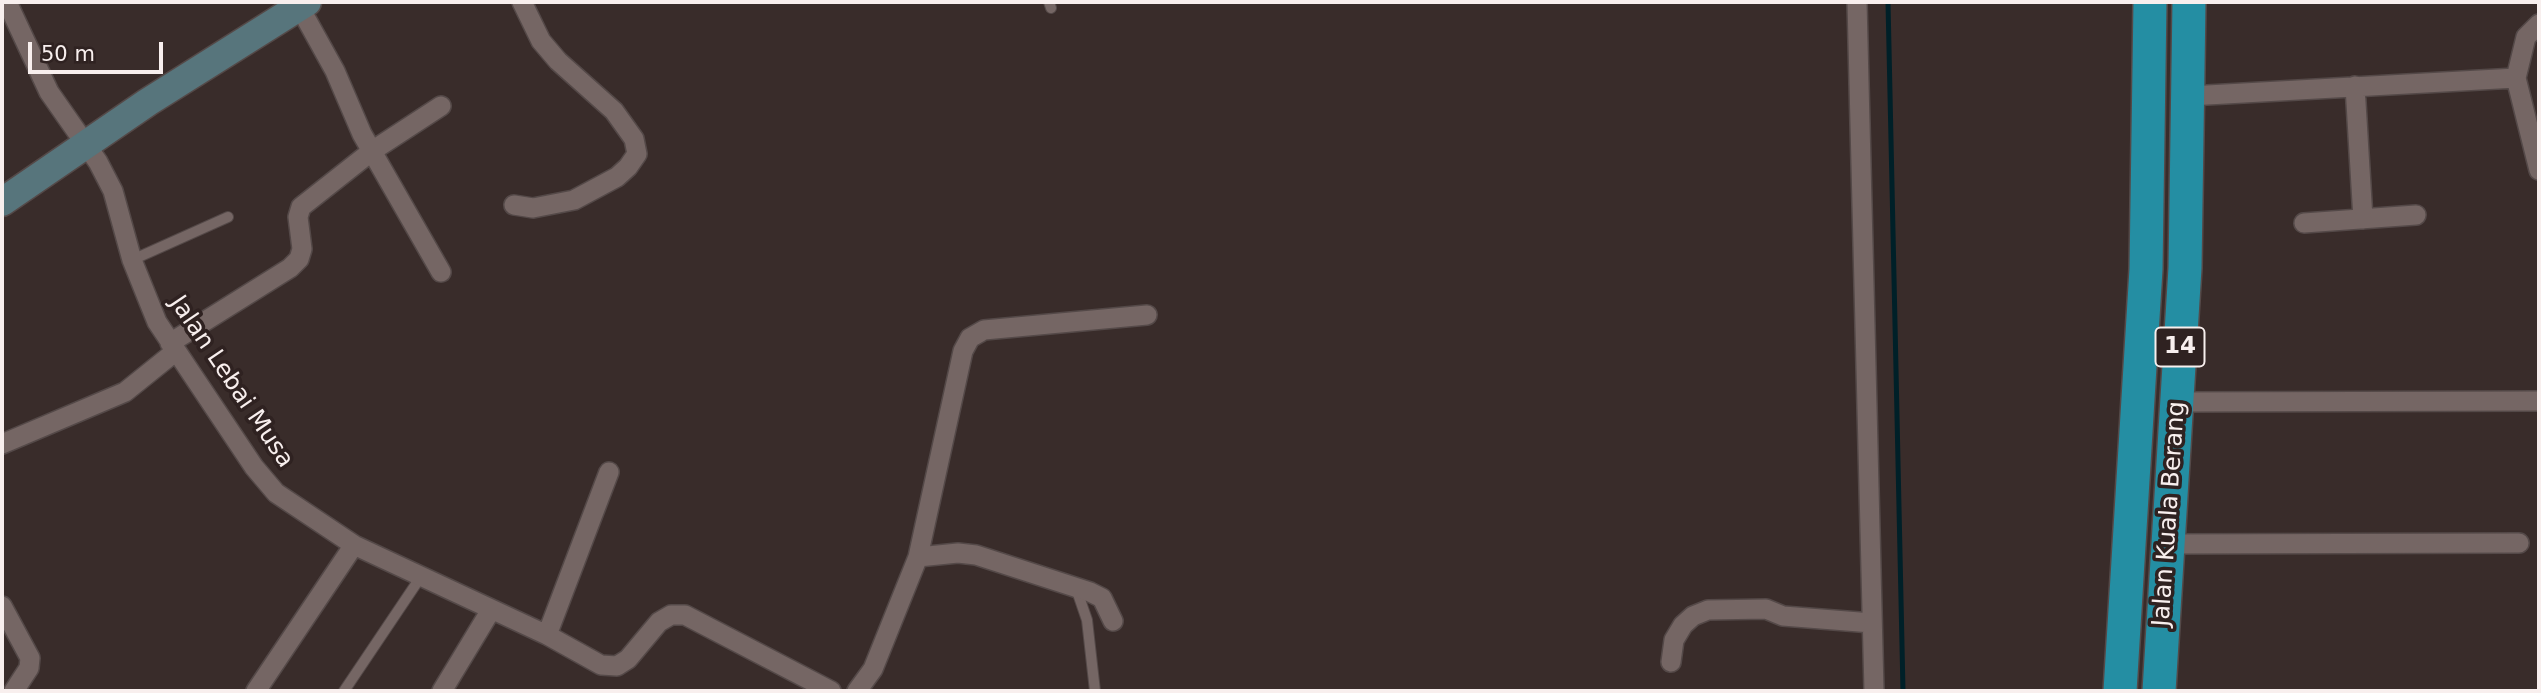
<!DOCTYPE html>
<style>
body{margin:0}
#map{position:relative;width:2541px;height:693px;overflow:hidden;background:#392c2a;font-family:"DejaVu Sans",sans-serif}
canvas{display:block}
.frame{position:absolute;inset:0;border:4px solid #f8efee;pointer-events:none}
.scale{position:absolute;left:28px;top:42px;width:135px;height:32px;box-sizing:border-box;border:4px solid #f8efee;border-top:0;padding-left:9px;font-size:21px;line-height:24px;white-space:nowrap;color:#f8efee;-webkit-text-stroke:5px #2f2221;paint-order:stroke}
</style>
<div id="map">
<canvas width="2541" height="693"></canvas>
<div class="frame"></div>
<div class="scale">50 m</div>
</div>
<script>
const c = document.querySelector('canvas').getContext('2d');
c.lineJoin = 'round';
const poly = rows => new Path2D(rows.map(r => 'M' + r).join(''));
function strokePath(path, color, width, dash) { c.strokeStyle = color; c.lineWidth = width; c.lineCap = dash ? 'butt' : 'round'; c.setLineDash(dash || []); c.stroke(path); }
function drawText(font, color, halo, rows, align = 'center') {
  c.font = font + ' "DejaVu Sans",sans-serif'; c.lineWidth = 7; c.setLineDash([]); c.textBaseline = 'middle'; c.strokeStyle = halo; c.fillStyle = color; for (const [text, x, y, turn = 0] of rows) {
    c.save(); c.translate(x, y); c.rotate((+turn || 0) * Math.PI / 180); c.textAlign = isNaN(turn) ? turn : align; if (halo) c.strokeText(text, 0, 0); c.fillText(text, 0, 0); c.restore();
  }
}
strokePath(poly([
 [1888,2,1903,691]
]), '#002028', 5);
const service = poly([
 [1049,2,1051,8],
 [132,260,228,217],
 [1076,588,1087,620,1095,691],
 [344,691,420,578]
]);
const minor = poly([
 [7,2,49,92,98,162,113,191,132,260,157,322,254,467,276,493,354,545,547,635,601,665,617,666,628,659,659,622,671,615,685,615,831,691],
 [1857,2,1874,691],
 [299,6,335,71,362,134,441,272],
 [2516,78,2526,37,2539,24],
 [2355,86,2363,219],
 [2189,96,2516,78,2539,170],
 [514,205,533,208,574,200,617,177,628,167,637,154,634,139,614,111,558,61,541,41,522,2],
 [2304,223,2416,215],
 [170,343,290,268,299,259,302,249,298,217,301,207,372,151,441,106],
 [2177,402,2539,401],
 [2,444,125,392,176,351],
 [2168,544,2519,543],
 [918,557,963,351,970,338,984,330,1147,315],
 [2,606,30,658,29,668,14,691],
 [547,635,609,472],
 [1671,662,1674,640,1683,625,1693,616,1708,610,1766,609,1783,616,1872,623],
 [256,691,354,545],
 [442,691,491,610],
 [857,691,873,669,918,557,958,553,976,555,1090,592,1102,598,1113,621]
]);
const secondary = poly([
 [2,202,148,102,307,2]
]);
const trunk = poly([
 [2120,691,2146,269,2150,2],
 [2159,691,2185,268,2189,2]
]);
strokePath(service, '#544948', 12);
strokePath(minor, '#544948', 22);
strokePath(secondary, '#544948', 31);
strokePath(trunk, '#544948', 36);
strokePath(service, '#756664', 10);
strokePath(minor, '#756664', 19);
strokePath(secondary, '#57757c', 28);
strokePath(trunk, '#248ea3', 33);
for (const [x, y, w] of [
 [2180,347,49]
]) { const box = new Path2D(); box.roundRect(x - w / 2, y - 19.5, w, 39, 5); c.fillStyle = '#2f2221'; c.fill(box); strokePath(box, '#f8efee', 2); }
drawText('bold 23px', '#f8efee', null, [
 ["14",2180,347]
]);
drawText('24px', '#f8efee', '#2f2221', [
 ["Jalan Lebai Musa",231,382,56],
 ["Jalan Kuala Berang",2170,514,-86]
]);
</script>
